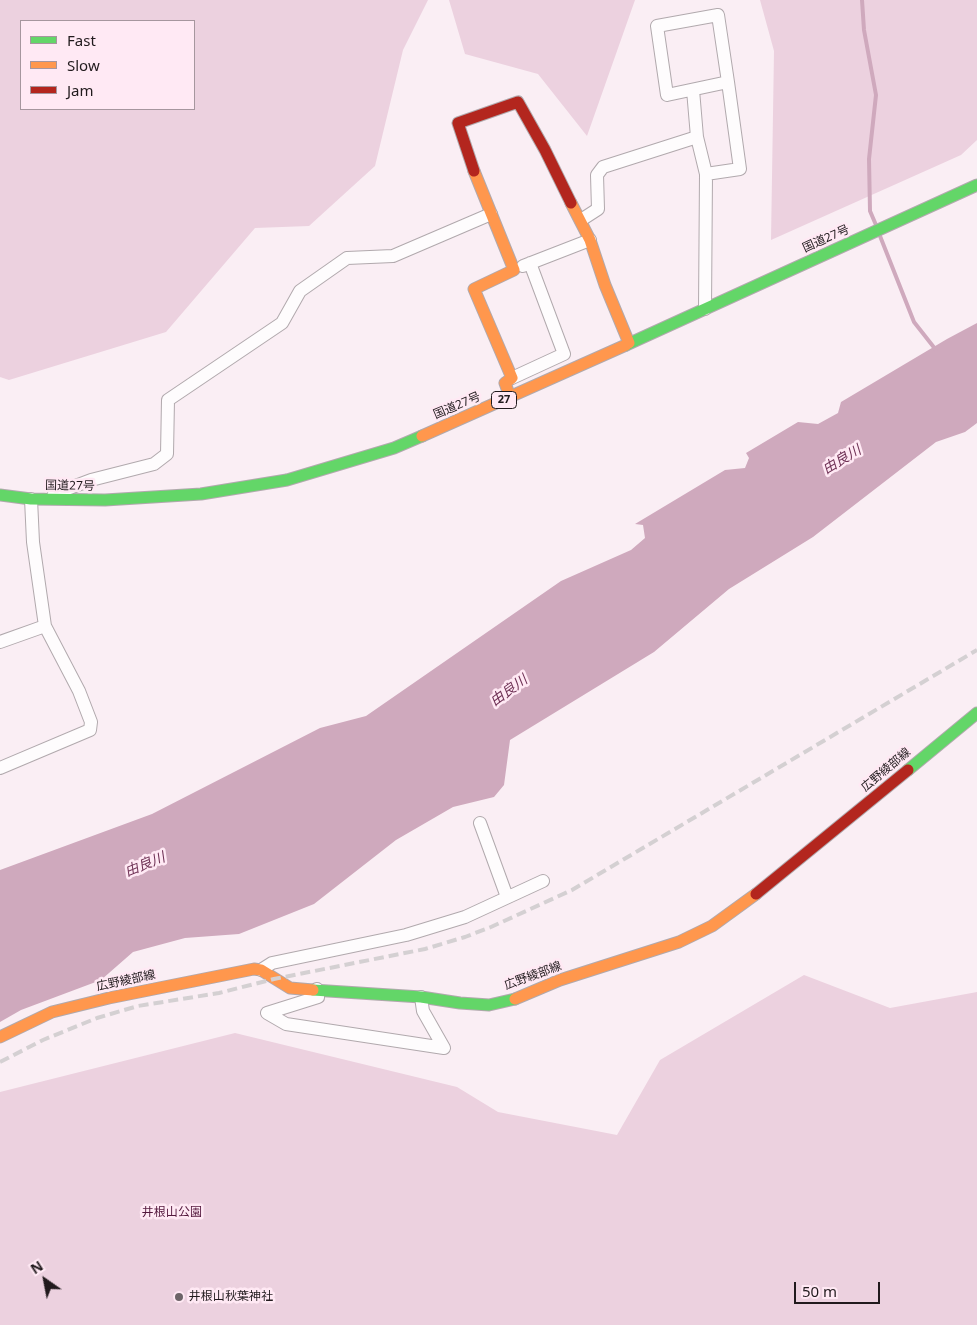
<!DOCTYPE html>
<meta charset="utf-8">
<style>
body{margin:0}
#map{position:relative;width:977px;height:1325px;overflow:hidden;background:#faeef4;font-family:"Noto Sans",sans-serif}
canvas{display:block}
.legend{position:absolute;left:20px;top:20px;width:175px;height:90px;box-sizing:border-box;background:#ffe9f4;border:1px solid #a6969e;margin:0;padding:6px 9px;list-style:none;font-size:15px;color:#211a1d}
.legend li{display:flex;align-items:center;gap:10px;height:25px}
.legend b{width:25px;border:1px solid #a6969e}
.north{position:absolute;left:20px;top:1255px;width:50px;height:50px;-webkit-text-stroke:4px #ffe9f4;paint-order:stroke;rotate:327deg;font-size:14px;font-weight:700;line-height:20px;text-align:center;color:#211a1d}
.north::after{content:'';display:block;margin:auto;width:18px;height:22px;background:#211a1d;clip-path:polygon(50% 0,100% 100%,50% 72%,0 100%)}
.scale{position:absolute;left:794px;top:1282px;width:86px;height:22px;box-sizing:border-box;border:2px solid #211a1d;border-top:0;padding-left:6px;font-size:15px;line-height:18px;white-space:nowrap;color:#211a1d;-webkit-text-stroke:4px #ffe9f4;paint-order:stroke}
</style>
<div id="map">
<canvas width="977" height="1325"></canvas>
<ul class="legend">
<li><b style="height:6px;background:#63d668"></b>Fast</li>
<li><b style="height:6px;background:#ff974d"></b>Slow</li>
<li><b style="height:6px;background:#b3261e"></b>Jam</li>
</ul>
<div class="north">N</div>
<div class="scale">50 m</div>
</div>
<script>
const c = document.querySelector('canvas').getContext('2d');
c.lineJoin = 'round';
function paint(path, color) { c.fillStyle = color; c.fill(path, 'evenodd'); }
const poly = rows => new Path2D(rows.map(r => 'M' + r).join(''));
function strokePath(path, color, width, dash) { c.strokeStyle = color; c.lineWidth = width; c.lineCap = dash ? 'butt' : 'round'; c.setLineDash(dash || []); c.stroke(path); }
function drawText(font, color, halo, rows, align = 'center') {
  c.font = font + ' "Noto Sans","Noto Sans JP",sans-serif'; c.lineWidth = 5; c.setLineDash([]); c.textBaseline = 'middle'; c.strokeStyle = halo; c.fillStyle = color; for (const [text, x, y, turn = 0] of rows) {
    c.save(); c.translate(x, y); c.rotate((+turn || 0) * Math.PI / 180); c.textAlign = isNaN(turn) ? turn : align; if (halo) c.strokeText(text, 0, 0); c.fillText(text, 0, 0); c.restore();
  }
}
paint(poly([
 [0,0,428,0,403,50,375,166,309,226,255,228,166,332,9,380,0,377],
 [21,21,194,21,194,109,21,109],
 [449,0,635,0,587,136,538,74,465,54],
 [760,0,977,0,977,140,961,155,771,240,774,51],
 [804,975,890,1008,977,992,977,1325,0,1325,0,1092,235,1033,457,1087,498,1112,617,1135,660,1060]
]), '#ecd1df');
paint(poly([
 [977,323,977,423,965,432,936,442,813,537,729,589,654,652,510,740,504,785,494,797,453,807,396,840,314,904,239,934,185,938,133,952,101,980,21,1010,0,1022,0,870,152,814,320,728,366,716,561,581,631,550,645,538,643,525,635,524,725,470,745,468,749,458,746,453,798,422,818,424,838,413,841,402,947,339]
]), '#cfa9bd');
strokePath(poly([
 [862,0,864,30,876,95,869,159,870,211,876,225],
 [880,236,914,322,936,350]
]), '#cfa9bd', 4);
const street = poly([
 [693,90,697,137,706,174,705,309],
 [706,174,740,169,728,82,718,15,657,26,667,95,728,82],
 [581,220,598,209,597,175,603,167,697,137],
 [523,266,590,240],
 [512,378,564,354,530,263],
 [53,497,54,494,91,480,154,464,167,454,168,400,282,323,300,291,347,258,393,256,491,214],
 [0,642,45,626],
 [0,768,90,730,91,722,79,691,45,626,33,542,31,499],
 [480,823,507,897],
 [261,970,272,963,406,935,465,917,543,881],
 [317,989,318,997,267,1013,286,1024,444,1048,423,1011,421,997]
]);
const fast = poly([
 [626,345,977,185],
 [0,495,31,499,105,500,201,494,287,480,394,448,422,436],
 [908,770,977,713],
 [313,990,421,997,460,1003,489,1005,515,999]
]);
const slow = poly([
 [474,171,514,270,474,289,512,378,505,383,510,397],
 [571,203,590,240,605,285,629,343],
 [422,436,626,345],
 [515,999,560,980,679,942,712,926,756,894],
 [0,1037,52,1012,109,998,254,969,261,970,290,988,313,990]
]);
const jam = poly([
 [474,171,458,123,518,102,545,150,571,203],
 [756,894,908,770]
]);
strokePath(street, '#b1a9ad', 14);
strokePath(fast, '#b1a9ad', 13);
strokePath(slow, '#b1a9ad', 13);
strokePath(jam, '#b1a9ad', 13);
strokePath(street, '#fefcfd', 12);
strokePath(fast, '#63d668', 11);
strokePath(slow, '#ff974d', 11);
strokePath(jam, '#b3261e', 11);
strokePath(poly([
 [0,1062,43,1040,97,1018,138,1006,219,993,274,979,425,949,465,937,491,927,572,890,977,650]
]), '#d4d0d2', 4, [10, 5]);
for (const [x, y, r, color] of [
 [179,1297,5,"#6d6468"]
]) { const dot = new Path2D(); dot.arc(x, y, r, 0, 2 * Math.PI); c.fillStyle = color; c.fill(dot); strokePath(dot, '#ffe9f4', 2); }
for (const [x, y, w] of [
 [504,400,25]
]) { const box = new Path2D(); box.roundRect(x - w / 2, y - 8.5, w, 17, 4); c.fillStyle = '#ffe9f4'; c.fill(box); strokePath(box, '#211a1d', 1); }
drawText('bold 11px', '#211a1d', null, [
 ["27",504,400]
]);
drawText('12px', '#211a1d', '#ffe9f4', [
 ["国道27号",826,239,-24],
 ["国道27号",457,406,-23],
 ["国道27号",70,486,1],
 ["広野綾部線",886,770,-40],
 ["広野綾部線",533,976,-20],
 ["広野綾部線",126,981,-12]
]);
drawText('12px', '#54183d', '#ffe9f4', [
 ["井根山公園",172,1213]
]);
drawText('12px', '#211a1d', '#ffe9f4', [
 ["井根山秋葉神社",189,1297]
], 'left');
drawText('italic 14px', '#6e3054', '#ffe9f4', [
 ["由良川",842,460,-31],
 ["由良川",509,691,-36],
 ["由良川",145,865,-22]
]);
</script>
